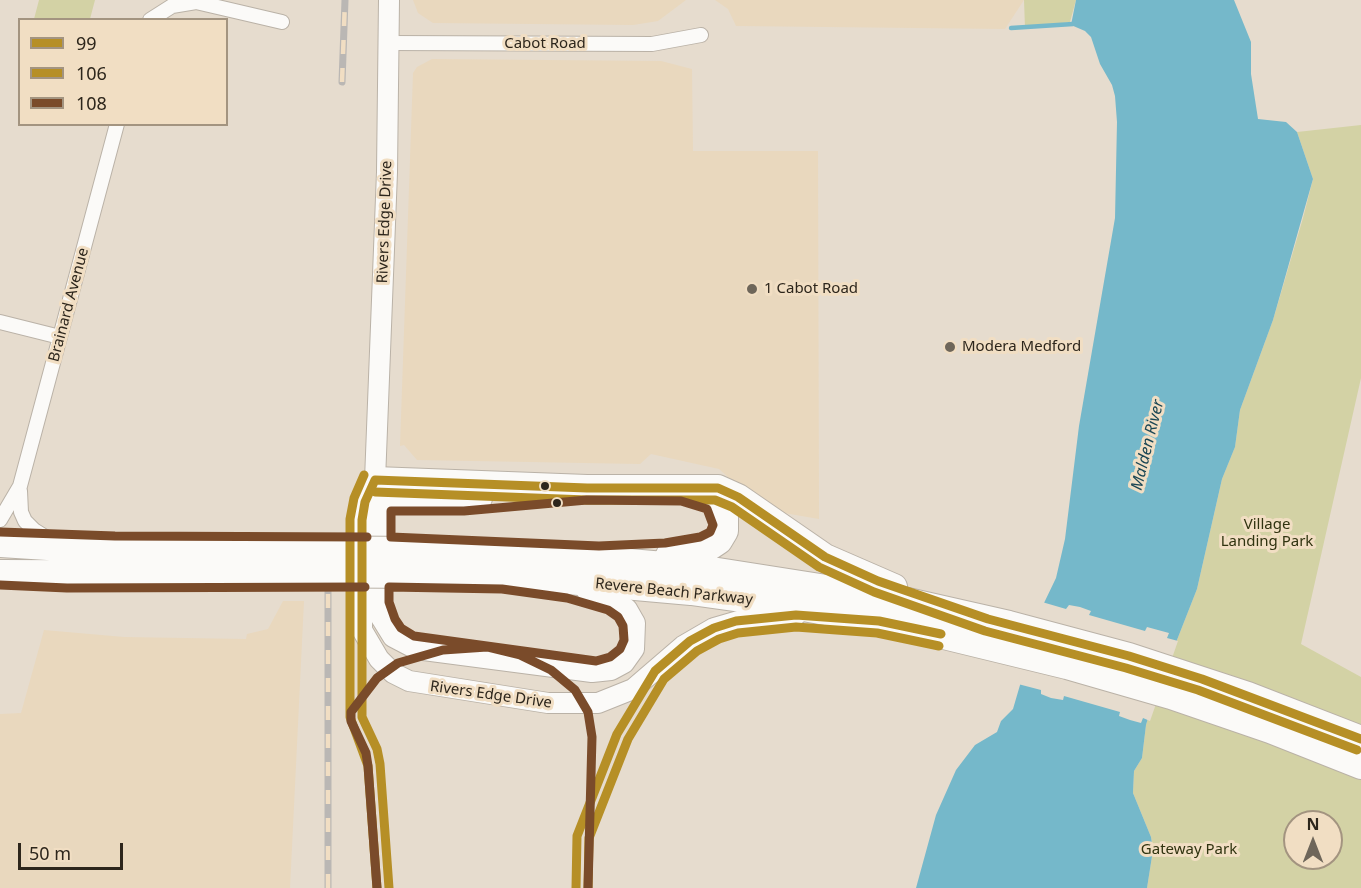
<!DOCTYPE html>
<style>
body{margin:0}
#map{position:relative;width:1361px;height:888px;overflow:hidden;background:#e6dcce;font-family:"Noto Sans",sans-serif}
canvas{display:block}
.legend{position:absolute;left:18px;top:18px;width:210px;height:108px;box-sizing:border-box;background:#f1dec3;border:2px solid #a39480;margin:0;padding:8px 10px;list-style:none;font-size:18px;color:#2d261c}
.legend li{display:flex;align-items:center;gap:12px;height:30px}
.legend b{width:30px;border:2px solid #a39480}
.north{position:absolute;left:1283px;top:810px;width:60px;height:60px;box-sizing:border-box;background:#f1dec3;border:2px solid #a39480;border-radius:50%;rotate:0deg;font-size:16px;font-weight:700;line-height:24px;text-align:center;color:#2d261c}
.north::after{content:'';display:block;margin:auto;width:21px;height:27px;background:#6e665a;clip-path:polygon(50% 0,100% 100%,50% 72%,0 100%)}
.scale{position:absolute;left:18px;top:843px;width:105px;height:27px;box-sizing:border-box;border:3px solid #2d261c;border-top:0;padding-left:8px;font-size:18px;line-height:21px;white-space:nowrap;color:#2d261c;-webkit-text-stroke:4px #f1dec3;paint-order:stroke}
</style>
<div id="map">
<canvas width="1361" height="888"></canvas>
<ul class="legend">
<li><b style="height:8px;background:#b68f26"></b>99</li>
<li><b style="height:8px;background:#b68f26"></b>106</li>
<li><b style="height:8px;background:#7a4b2a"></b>108</li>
</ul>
<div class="north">N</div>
<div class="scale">50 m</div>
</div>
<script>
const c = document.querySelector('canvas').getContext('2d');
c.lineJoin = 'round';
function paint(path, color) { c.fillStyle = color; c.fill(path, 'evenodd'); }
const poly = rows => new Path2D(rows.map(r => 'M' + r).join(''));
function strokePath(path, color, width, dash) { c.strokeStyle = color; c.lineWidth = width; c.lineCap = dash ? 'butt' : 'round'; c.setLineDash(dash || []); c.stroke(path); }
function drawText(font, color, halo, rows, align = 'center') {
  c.font = font + ' "Noto Sans",sans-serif'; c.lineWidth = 6; c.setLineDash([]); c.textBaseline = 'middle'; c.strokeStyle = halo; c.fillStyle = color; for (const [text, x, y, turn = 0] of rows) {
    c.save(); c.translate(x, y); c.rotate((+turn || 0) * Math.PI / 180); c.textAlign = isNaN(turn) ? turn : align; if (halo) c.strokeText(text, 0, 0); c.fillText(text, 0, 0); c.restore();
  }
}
paint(poly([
 [413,0,686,0,658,21,633,25,433,23,418,13],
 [715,0,1024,0,1005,29,736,26,728,9],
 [432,59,661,61,692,69,693,151,818,151,819,519,784,513,745,492,719,469,651,454,640,464,417,460,404,445,400,446,413,73,417,67],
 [283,601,304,601,290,888,0,888,0,714,21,713,44,630,124,637,246,639,247,634,268,629]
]), '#e9d8be');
paint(poly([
 [39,0,95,0,90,19,34,19],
 [1024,0,1076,0,1070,22,1025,28],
 [1361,125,1361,378,1301,644,1361,677,1361,888,1147,888,1153,850,1151,837,1133,793,1134,771,1142,758,1146,725,1153,701,1197,589,1222,479,1235,447,1240,410,1273,320,1303,218,1313,179,1297,132],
 [1295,822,1331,822,1331,858,1295,858]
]), '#d3d2a5');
paint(poly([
 [1076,0,1234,0,1251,42,1251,74,1258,119,1286,122,1297,132,1313,179,1273,320,1240,410,1235,447,1222,479,1197,589,1153,701,1146,725,1142,758,1134,771,1133,793,1151,837,1153,850,1147,888,916,888,936,815,956,770,975,745,997,732,1001,721,1013,709,1044,603,1056,578,1065,539,1079,426,1115,218,1117,122,1115,96,1112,85,1100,64,1091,37,1085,31,1071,25]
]), '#75b8ca');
paint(poly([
 [1042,602,1066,609,1069,605,1080,607,1091,611,1089,615,1145,631,1147,627,1169,633,1167,638,1178,641,1150,721,1143,718,1141,723,1130,720,1119,716,1120,712,1064,696,1063,700,1051,698,1041,694,1041,690,1018,684]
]), '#e6dcce');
strokePath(poly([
 [1011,28,1073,24]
]), '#75b8ca', 4.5);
const street = poly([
 [150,20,172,6,196,2,282,22],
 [389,43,652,44,701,35],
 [0,322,60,337],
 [20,491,21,512,25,521,34,530,55,543],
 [0,520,20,486,117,124]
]);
const secondary = poly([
 [389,0,387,172,375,480,379,510,377,598,380,616,393,637,416,649,592,672,611,670,624,663,634,649,635,623,627,609,619,603,586,590],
 [372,485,365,502,362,520,362,630,379,659,393,673,409,681,548,703,598,703,633,689,683,646,714,628,745,619,796,615]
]);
const highway = poly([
 [375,480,587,488,718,488,738,497,825,557,894,587],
 [367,496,378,499,479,498],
 [0,544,63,548,264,549],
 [426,550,548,555,699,568,903,600,1009,624,1129,656,1248,695,1361,739],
 [669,555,710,547,719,541,725,531,725,517,718,504,706,495,691,490],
 [0,573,263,574],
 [425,575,557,580,691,592,798,607,907,627,1067,666,1171,696,1270,730,1361,766]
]);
strokePath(street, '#bab2a7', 16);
strokePath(secondary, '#bab2a7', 22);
strokePath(highway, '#bab2a7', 28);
strokePath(street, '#fbfaf8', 14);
strokePath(secondary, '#fbfaf8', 20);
strokePath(highway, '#fbfaf8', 26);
const rail = poly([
 [342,82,345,0],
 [328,888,328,559]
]);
strokePath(rail, '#bab7b4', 7);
strokePath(rail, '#f1dec3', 4.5, [14]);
const highwayBridge = poly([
 [264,549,426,550],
 [263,574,425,575]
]);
strokePath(highwayBridge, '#bab2a7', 28, []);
strokePath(highwayBridge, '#fbfaf8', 26);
strokePath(poly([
 [375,480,587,488,718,488,738,497,825,557,878,581,988,619,1129,656,1202,679,1361,739],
 [375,480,365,502,362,520,362,717,377,749,380,764,389,888],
 [576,888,577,836,617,734,655,671,690,641,714,628,736,621,796,615,879,621,941,634]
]), '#b68f26', 9);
strokePath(poly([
 [364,475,354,498,350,519,350,717,368,766,377,888],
 [375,492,587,500,715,500,732,507,819,567,874,592,985,631,1126,668,1198,690,1357,750],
 [588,888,589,838,628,739,664,679,697,651,719,639,738,633,796,627,877,633,939,646]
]), '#b68f26', 9);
strokePath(poly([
 [587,500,681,501,707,509,713,525,710,532,700,537,665,543,599,546,391,537,391,511,464,511,587,500],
 [0,532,115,536,367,537],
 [0,585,67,588,365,587],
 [389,587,502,589,567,598,608,610,618,617,623,626,624,640,620,649,610,657,596,661,414,636,401,628,395,619,389,602,389,587],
 [377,888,368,766,366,753,351,721,351,712,377,678,398,663,443,650,487,647,520,655,551,670,575,690,588,712,592,737,588,888]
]), '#7a4b2a', 9);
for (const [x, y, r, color] of [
 [752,289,6,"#6e665a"],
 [950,347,6,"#6e665a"],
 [545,486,5,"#2d261c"],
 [557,503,5,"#2d261c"]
]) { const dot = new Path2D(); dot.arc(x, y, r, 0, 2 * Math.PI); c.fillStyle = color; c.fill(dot); strokePath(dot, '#f1dec3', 2); }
drawText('15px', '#2d261c', '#f1dec3', [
 ["Cabot Road",545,44],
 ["Rivers Edge Drive",385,222,-88],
 ["Brainard Avenue",69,305,-75],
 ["Revere Beach Parkway",674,592,6],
 ["Rivers Edge Drive",491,695,8]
]);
drawText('15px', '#2d261c', '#f1dec3', [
 ["1 Cabot Road",764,289],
 ["Modera Medford",962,347]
], 'left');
drawText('15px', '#303310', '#f1dec3', [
 ["Village",1267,525],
 ["Landing Park",1267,542],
 ["Gateway Park",1189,850]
]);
drawText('italic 16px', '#1a4654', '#f1dec3', [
 ["Malden River",1148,445,-76]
]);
</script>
